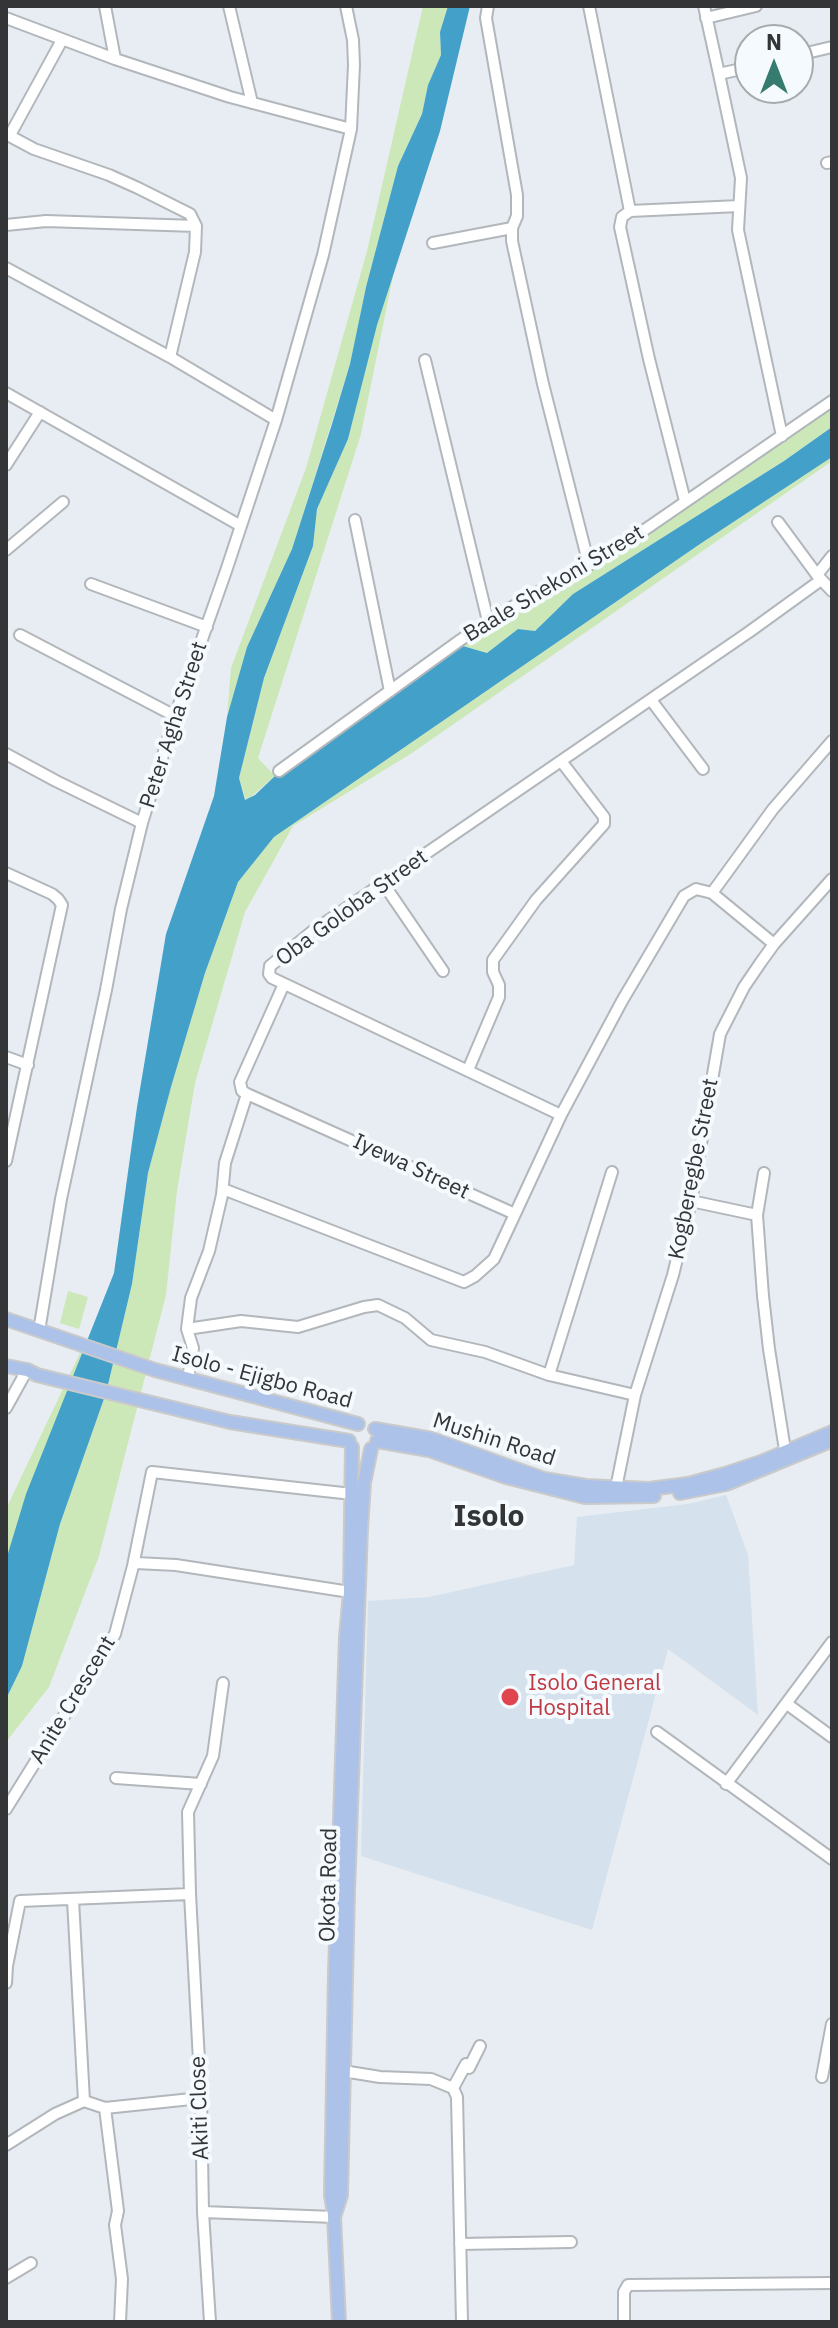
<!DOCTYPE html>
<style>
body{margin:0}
#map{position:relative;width:838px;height:2328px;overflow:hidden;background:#e7edf2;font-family:"IBM Plex Sans",sans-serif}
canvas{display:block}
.frame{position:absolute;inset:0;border:8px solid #333537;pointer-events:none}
.north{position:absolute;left:734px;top:24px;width:80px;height:80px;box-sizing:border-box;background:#f5fafe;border:2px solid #a7abae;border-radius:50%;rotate:0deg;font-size:22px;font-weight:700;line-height:32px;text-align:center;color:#333537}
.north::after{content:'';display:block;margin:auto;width:28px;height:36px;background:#367b6f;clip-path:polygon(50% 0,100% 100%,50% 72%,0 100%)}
</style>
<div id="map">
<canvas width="838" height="2328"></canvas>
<div class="frame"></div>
<div class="north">N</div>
</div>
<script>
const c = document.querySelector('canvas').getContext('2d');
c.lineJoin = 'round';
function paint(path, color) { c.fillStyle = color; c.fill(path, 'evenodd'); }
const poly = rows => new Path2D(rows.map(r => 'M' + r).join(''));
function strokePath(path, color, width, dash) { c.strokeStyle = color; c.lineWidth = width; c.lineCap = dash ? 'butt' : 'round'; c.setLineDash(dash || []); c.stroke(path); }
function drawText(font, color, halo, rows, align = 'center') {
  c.font = font + ' "IBM Plex Sans",sans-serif'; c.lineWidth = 8; c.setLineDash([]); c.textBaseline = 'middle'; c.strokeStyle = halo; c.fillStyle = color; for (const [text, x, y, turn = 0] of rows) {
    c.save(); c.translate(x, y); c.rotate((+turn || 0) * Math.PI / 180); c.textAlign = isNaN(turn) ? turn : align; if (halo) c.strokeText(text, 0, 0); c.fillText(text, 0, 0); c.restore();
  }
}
paint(poly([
 [726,1495,748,1555,758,1715,668,1649,592,1930,361,1856,368,1601,429,1597,574,1565,577,1517,688,1504]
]), '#d5e1ec');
paint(poly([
 [423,6,448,6,440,32,441,55,428,85,422,114,398,166,366,287,350,364,292,549,247,647,227,717,231,668,306,468,367,251],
 [440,131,396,261,361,434,258,758,275,776,246,801,239,778,264,678,313,546,317,509,348,439,396,246],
 [832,402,832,427,784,461,573,594,535,631,518,629,487,653,456,644,511,606,779,439],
 [832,457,832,461,412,753,293,826,245,912,195,1083,177,1191,166,1295,99,1556,49,1687,6,1742,6,1699,22,1666,60,1524,106,1393,132,1284,148,1173,171,1087,205,973,238,882,274,837,700,544],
 [68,1291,88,1297,79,1329,60,1323],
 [88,1336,10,1552,6,1560,6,1509]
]), '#cce8b8');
paint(poly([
 [448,6,470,6,440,131,377,325,348,439,317,509,313,546,264,678,239,778,245,800,255,795,275,776,306,758,456,644,487,653,518,629,535,631,573,594,784,461,832,427,832,457,700,544,274,837,238,882,205,973,171,1087,148,1173,132,1284,106,1393,60,1524,22,1666,6,1699,6,1560,26,1494,114,1273,137,1107,166,934,214,796,227,717,247,647,292,549,332,424,350,364,366,287,398,166,422,114,428,85,441,55,440,32]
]), '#42a0c9');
const minor = poly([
 [105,6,115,59],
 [229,6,252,103],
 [488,6,486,18,517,195,517,216,512,228,512,241,543,384,589,565],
 [589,6,630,211],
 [704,6,719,74],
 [6,18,115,59,230,97,351,129],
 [706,18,756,6],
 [798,55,832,47],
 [750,67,719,74,741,178,738,230,782,436],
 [6,134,34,149,109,175,138,188,190,214,196,226,46,221,6,225],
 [10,135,62,40],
 [827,163,832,162],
 [433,243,512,228],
 [6,268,170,357,276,420],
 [170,357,195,252,196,226],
 [425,360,488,621],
 [6,393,241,526],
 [6,465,40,412],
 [685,501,649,359,620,227,622,217,630,211,739,206],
 [355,520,390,691],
 [778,522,817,575,832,591],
 [6,550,63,502],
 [817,575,832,556],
 [91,584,207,627],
 [20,635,175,716],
 [651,700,703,769],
 [6,754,56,781,142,823],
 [279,771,459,641,488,621,640,533,832,401],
 [6,873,52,894,58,899,62,905,6,1161],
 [383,883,443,971],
 [712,893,774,944],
 [6,1057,28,1065],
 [468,1070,499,997,499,985,493,972,493,960,536,900,604,824,604,817,561,761],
 [247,1094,242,1091,240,1082,284,984],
 [561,1115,272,978,269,974,270,966,313,931,749,632,821,580],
 [764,1173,757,1215,763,1296,769,1349,785,1450],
 [223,1189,464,1282,475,1276,494,1259,515,1214],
 [691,1201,757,1215],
 [187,1329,241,1321,298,1327,364,1307,378,1305,405,1318,431,1340,485,1352,549,1375,635,1395],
 [39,1331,61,1199,106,990,121,909,142,823,175,716,226,571,276,420,323,255,351,129,354,65,353,40,346,6],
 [549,1375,612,1172],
 [188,1379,193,1348,187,1329,191,1298,209,1251,222,1195,225,1163,247,1094,515,1214,561,1115,622,1001,684,896,696,889,712,893,773,809,832,741],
 [6,1408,27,1370],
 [616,1488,635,1395,673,1275,691,1201,720,1034,744,987,761,962,774,944,832,879],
 [133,1566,152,1472,352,1494],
 [787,1704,832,1737],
 [657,1732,832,1859],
 [116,1778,201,1784],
 [726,1784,832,1642],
 [6,1809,115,1634,133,1566,136,1563,176,1565,350,1592],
 [73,1900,84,2101],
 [6,1983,7,1966,20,1901,190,1894],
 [343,2071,380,2077,431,2079,453,2088,457,2097,462,2322],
 [822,2077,832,2024],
 [453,2088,466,2064,469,2068,480,2046],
 [105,2108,118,2211,115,2225,122,2279,120,2322],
 [6,2145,55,2114,84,2101,105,2108,201,2098],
 [203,2212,334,2217],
 [460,2244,571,2242],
 [6,2278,31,2263],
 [210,2322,203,2212,201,2098,190,1894,188,1812,213,1756,223,1683],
 [624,2322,624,2292,628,2285,832,2283]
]);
const major = poly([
 [6,1319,155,1370,358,1424],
 [6,1366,27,1370,37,1375,230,1422,349,1441],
 [375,1429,432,1439,544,1479,586,1486,649,1489,688,1484,725,1474,761,1462,832,1432],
 [377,1441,429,1450,506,1477,585,1497,654,1496],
 [680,1493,726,1484,828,1442],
 [334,2214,331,2195,335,1973,346,1637,350,1592,352,1447],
 [339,2322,334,2217,341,2195,348,1891,361,1528,364,1483,371,1449]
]);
strokePath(minor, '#b2b7bc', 14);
strokePath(major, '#cacacb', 16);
strokePath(minor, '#fff', 10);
strokePath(major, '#acc2e8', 12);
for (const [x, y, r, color] of [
 [510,1697,10,"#e0444e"]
]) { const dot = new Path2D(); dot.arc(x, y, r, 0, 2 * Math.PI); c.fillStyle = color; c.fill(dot); strokePath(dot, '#f5fafe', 3); }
drawText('22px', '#333537', '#f5fafe', [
 ["Baale Shekoni Street",554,584,-31],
 ["Peter Agha Street",174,725,-72],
 ["Oba Goloba Street",352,908,-36],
 ["Iyewa Street",411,1167,25],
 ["Kogberegbe Street",694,1169,-79],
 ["Isolo - Ejigbo Road",262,1378,15],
 ["Mushin Road",494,1440,18],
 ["Anite Crescent",73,1700,-59],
 ["Okota Road",329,1885,-89],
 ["Akiti Close",200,2108,-92]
]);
drawText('22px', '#be3a42', '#f5fafe', [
 ["Isolo General",528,1684],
 ["Hospital",528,1709]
], 'left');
drawText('bold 30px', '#333537', '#f5fafe', [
 ["Isolo",489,1517]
]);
</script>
